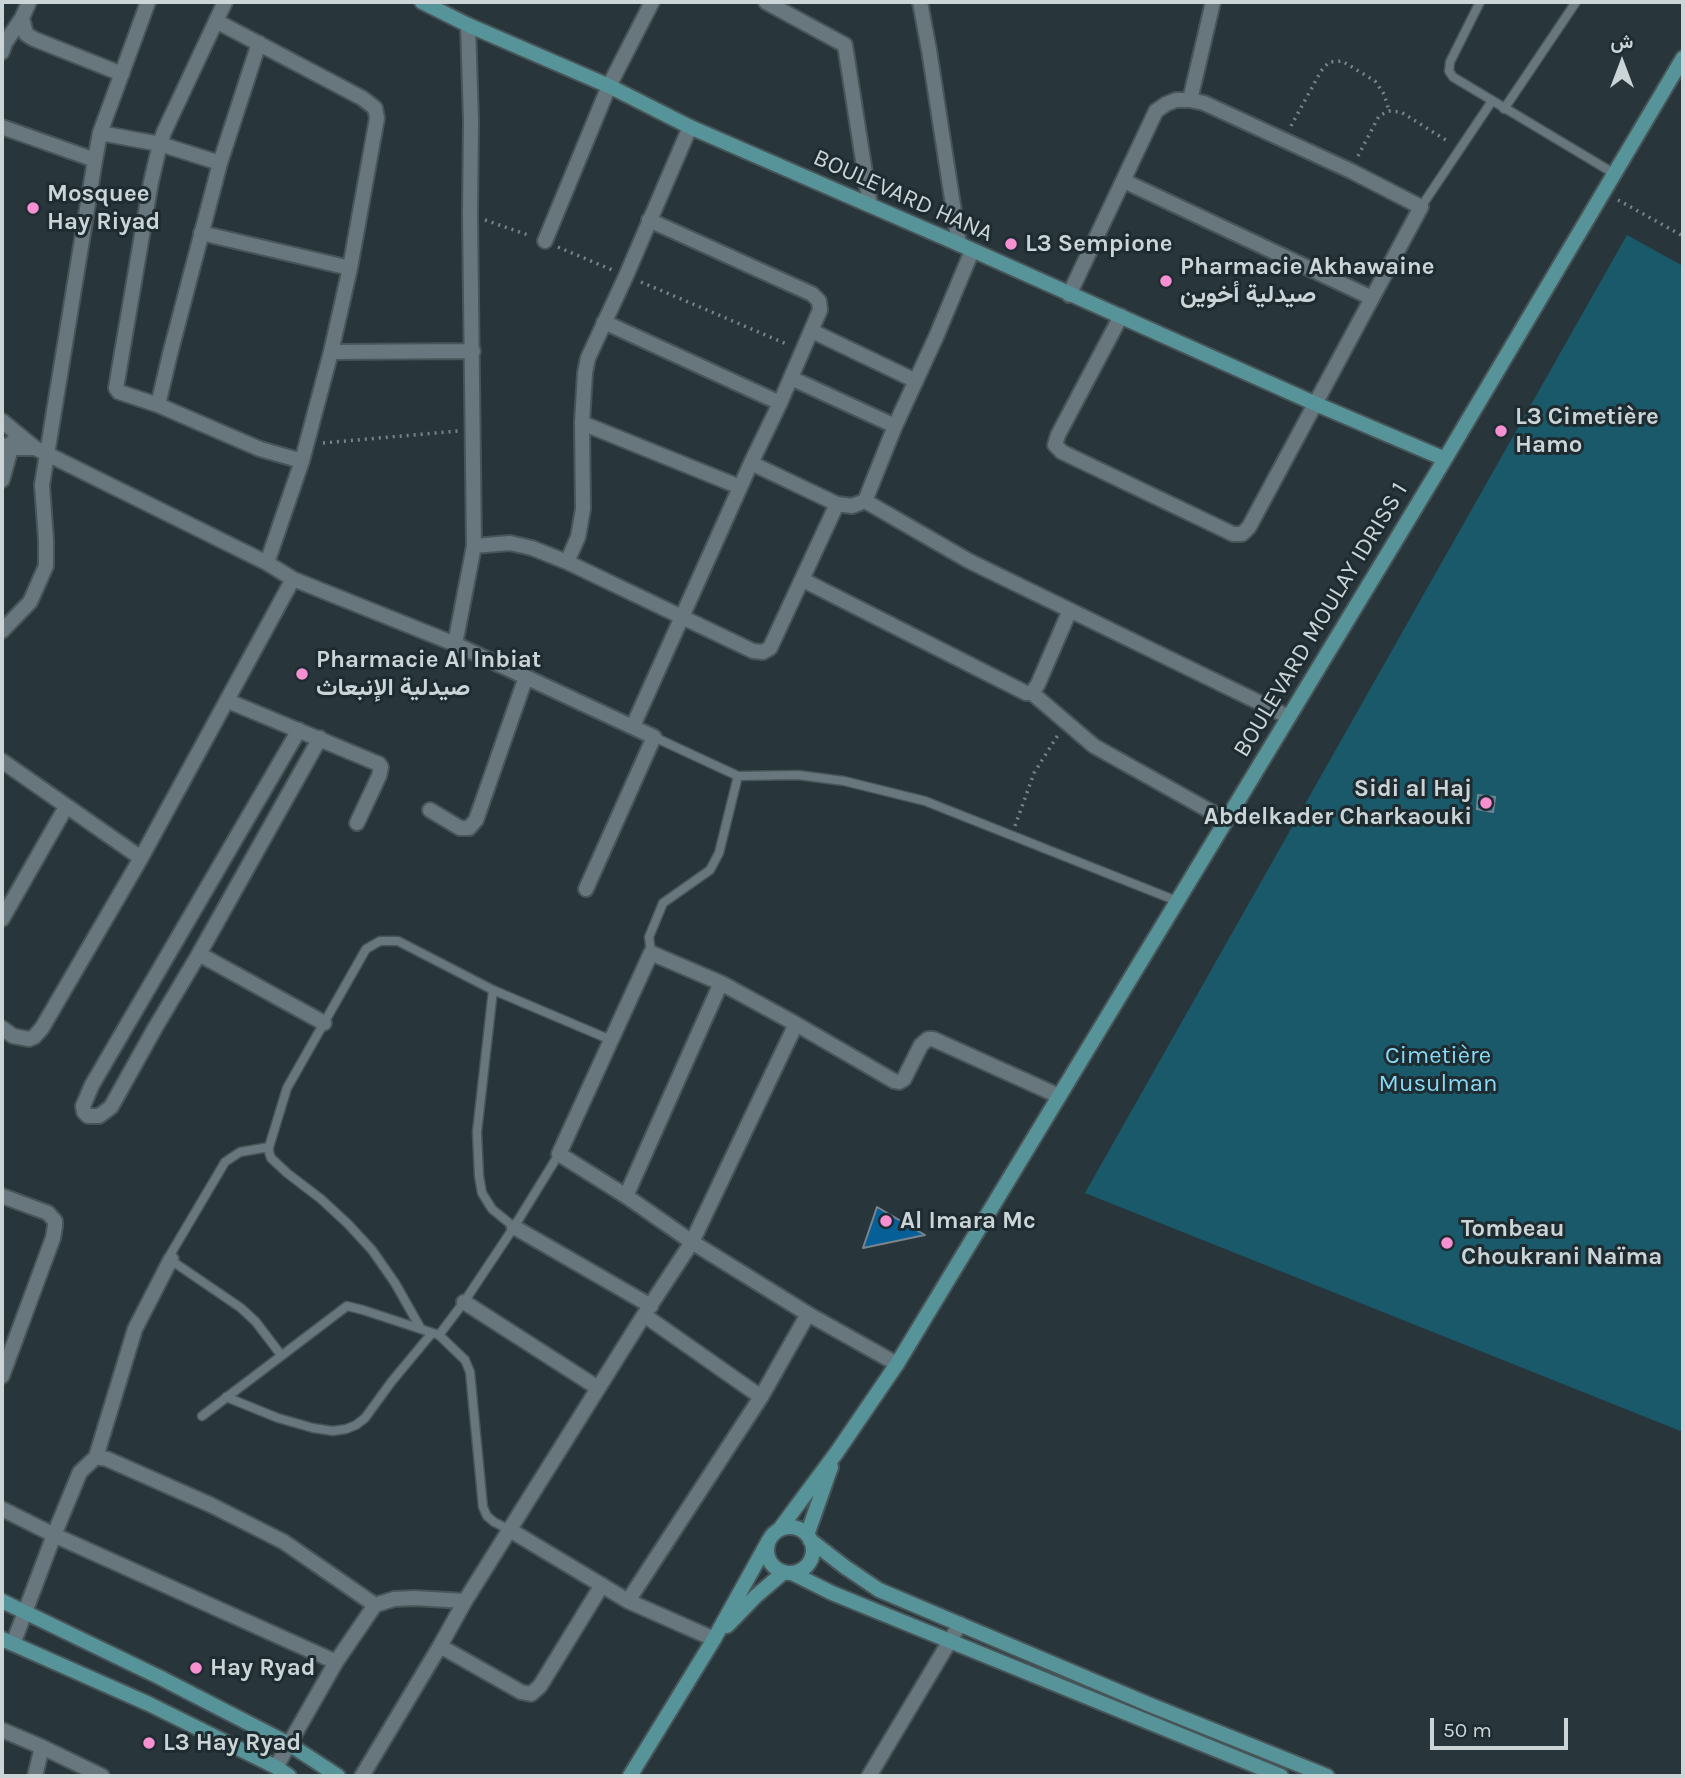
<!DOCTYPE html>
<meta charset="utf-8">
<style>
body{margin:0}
#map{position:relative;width:1685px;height:1778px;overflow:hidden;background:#28363b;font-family:Karla,Vazirmatn,sans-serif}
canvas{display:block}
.frame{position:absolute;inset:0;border:4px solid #cbd4d7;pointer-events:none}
.north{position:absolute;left:1587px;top:28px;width:70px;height:70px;-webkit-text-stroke:5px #1e2c31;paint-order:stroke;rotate:0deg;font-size:19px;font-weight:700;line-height:28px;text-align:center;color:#cbd4d7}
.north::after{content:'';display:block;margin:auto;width:24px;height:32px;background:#cbd4d7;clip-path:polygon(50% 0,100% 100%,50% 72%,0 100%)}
.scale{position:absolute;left:1430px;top:1718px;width:138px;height:32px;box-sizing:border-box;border:4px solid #cbd4d7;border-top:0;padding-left:9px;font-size:21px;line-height:24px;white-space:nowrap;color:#cbd4d7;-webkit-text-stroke:5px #1e2c31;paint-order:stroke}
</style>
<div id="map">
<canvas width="1685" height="1778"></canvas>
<div class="frame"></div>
<div class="north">ش</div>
<div class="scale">50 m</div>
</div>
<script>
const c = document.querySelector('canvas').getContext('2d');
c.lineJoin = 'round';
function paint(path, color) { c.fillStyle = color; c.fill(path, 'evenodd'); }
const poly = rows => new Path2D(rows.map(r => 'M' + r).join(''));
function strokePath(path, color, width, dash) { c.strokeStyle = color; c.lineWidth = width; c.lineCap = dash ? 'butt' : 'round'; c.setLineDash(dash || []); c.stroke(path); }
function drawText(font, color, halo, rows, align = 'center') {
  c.font = font + ' Karla,Vazirmatn,sans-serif'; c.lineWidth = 6; c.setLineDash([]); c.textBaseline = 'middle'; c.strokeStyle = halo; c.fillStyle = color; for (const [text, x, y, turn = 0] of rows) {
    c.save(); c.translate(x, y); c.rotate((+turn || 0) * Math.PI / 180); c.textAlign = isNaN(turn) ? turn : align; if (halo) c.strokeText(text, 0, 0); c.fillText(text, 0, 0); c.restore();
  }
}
paint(poly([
 [1627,235,1683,266,1683,1432,1085,1193]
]), '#1a596a');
const building = poly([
 [1478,795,1495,797,1493,812,1477,809,1478,795],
 [877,1207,925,1235,863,1248,877,1207]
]);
paint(building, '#065f97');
strokePath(building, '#79848f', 2);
const lane = poly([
 [1480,2,1450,62,1449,71,1453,77,1615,174],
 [1504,109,1576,2],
 [1421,207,1492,101],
 [738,776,798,775,844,781,925,801,1177,901],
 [651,953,649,937,663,903,710,870,719,853,738,776,654,737],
 [269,1147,240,1152,225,1162,170,1255,172,1261,241,1308,256,1322,281,1355],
 [514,1227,492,1209,482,1193,479,1176,477,1132,493,990,611,1040],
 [421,1329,395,1283,372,1250,348,1224,321,1199,287,1173,271,1158,269,1152,269,1147,287,1088,366,949,380,941,398,941,493,990],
 [439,1335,465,1360,470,1372,483,1507,487,1516,494,1522,510,1530],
 [226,1397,278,1418,313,1428,333,1431,346,1429,356,1425,365,1418,392,1381,432,1333],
 [202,1416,347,1306,363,1310,439,1335,464,1302,514,1227,559,1154]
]);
const street = poly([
 [29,2,22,18,26,34,34,39,122,74],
 [225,2,164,132,160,144,151,182,116,388,119,392,158,405,260,449,302,461],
 [766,2,845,45,870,205],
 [920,2,929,50,959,244],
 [216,21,362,98,375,108,377,118,350,268,331,352,302,461,267,563],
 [2,52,5,43,22,18],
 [1190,100,1213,2],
 [2,127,95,160],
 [100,133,160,144,220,163],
 [1124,181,1372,298],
 [201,233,350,268],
 [545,241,609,86,652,2],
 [1069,295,1156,111,1166,104,1176,100,1190,100,1204,103,1351,171,1421,207,1249,527,1242,534,1233,534,1062,452,1055,445,1058,435,1121,316],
 [604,322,780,403],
 [812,331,916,381],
 [331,352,473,351],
 [791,378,895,426],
 [158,405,170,354,220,163,259,43],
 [2,421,35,448,10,448,2,445],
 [582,423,740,487],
 [35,448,267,563,293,579,455,644,654,737,586,889],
 [751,463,837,504],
 [2,480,13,441],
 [865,501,969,561,1289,717],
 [474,546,510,543,532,548,567,562,753,651,763,652,770,648,837,504,852,506,865,501,895,426,936,337,972,251],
 [567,562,578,537,583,509,582,423,585,373,588,358,626,276,690,127],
 [803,580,1026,693,1032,693,1038,684,1070,610],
 [2,631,30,602,46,566,46,540,42,485,95,160,100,133,148,2],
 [455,644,474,546,470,215,471,121,468,25],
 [1032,693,1094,746,1226,820],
 [228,701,379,764,381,767,379,776,357,823],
 [633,726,751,463,780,403,820,310,819,301,812,294,649,220],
 [299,730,92,1085,83,1106,84,1112,88,1116,99,1116,111,1107,155,1028,199,954,320,738],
 [2,761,141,858],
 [430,810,460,828,469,828,476,820,526,677],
 [2,919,66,807],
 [199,954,324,1023],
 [2,1028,13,1036,29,1039,34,1037,42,1028,141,858,293,579],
 [2,1196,48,1213,55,1221,55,1226,53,1238,2,1376],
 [626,1196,721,983],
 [514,1227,651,1306],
 [464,1302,598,1388],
 [644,1315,761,1397],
 [897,1364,808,1314,692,1242,626,1196,559,1154,651,953,721,983,796,1024,894,1081,899,1082,904,1079,921,1045,928,1039,933,1039,1059,1096],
 [96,1457,135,1329,171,1259],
 [2,1509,54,1535,336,1662],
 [510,1530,628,1601,714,1639],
 [628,1601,761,1397,808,1314],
 [13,1644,54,1535,80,1472,96,1457,107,1459,211,1505,284,1542,375,1605],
 [440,1646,521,1692,531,1694,540,1686,602,1585],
 [2,1730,42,1747,102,1776],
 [276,1767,336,1662,375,1605,394,1599,414,1598,465,1601],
 [35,1776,42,1747],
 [362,1776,440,1646,465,1601,644,1315,692,1242,796,1024],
 [869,1776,960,1624]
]);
const secondary = poly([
 [422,2,468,25,609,86,690,127,959,244,1316,404,1445,459],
 '767 1550a23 23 0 1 1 46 0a23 23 0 1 1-46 0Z',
 [779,1530,837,1452,897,1364,1445,459,1683,58],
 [807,1535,831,1467],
 [810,1540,845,1567,879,1590,1148,1704,1327,1776],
 [792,1573,832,1593,1281,1776],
 [2,1601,159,1677,289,1744,338,1776],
 [727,1626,756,1596,784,1572],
 [2,1639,149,1704,276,1767,289,1776],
 [630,1776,714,1639,769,1540]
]);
strokePath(lane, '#485558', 11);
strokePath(street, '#485558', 18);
strokePath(secondary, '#485558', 18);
strokePath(poly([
 [1291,126,1321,71,1329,62,1342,61,1375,81,1384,94,1389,111],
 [1358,156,1379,116,1389,111,1401,112,1449,142],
 [1618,200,1683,236],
 [485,220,531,236],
 [558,247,612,270],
 [641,282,789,345],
 [323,443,458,431],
 [1015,826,1034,773,1058,735]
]), '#788488', 3.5, [2, 5]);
strokePath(lane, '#67777d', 8);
strokePath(street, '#67777d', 14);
strokePath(secondary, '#569499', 14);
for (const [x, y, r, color] of [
 [33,208,7,"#f690d0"],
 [1011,244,7,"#f690d0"],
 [1166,281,7,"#f690d0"],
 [1501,431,7,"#f690d0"],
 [302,674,7,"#f690d0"],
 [1486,803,7,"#f690d0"],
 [886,1221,7,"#f690d0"],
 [1447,1243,7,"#f690d0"],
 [196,1668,7,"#f690d0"],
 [149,1743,7,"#f690d0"]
]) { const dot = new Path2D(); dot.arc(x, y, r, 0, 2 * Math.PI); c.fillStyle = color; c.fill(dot); strokePath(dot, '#1e2c31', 2.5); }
drawText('bold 24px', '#cbd4d7', '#1e2c31', [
 ["Mosquee",47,194],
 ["Hay Riyad",47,222],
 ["L3 Sempione",1025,244],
 ["Pharmacie Akhawaine",1180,267],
 ["صيدلية أخوين",1180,295],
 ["L3 Cimetière",1515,417],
 ["Hamo",1515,445],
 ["Pharmacie Al Inbiat",316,660],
 ["صيدلية الإنبعاث",316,688],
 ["Sidi al Haj",1472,789,"right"],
 ["Abdelkader Charkaouki",1472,817,"right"],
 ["Al Imara Mc",900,1221],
 ["Tombeau",1461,1229],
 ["Choukrani Naïma",1461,1257],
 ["Hay Ryad",210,1668],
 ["L3 Hay Ryad",163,1743]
], 'left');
drawText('24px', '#cbd4d7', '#1e2c31', [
 ["BOULEVARD HANA",903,196,24],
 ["BOULEVARD MOULAY IDRISS 1",1321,620,-59]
]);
drawText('24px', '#88d9f4', '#1e2c31', [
 ["Cimetière",1438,1056],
 ["Musulman",1438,1084]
]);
</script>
